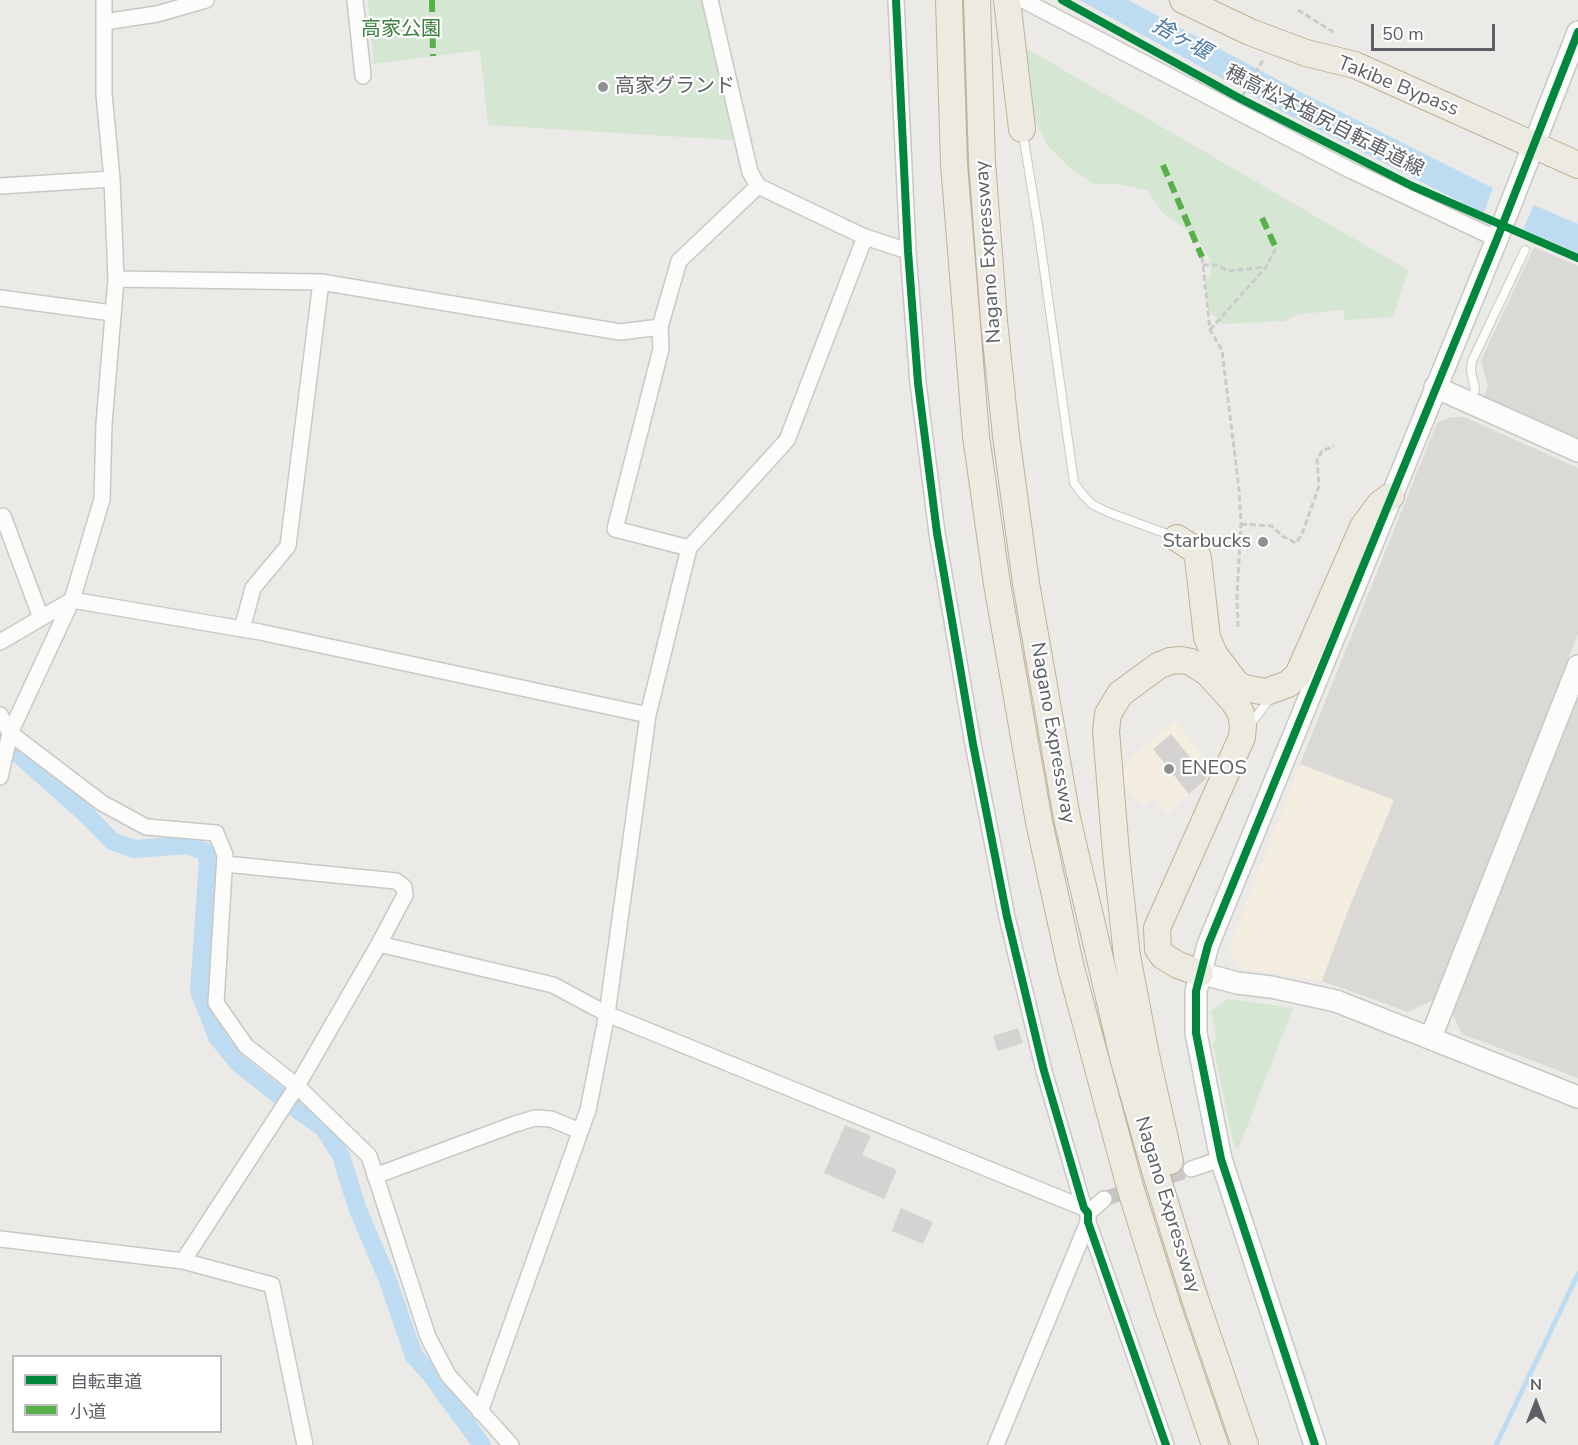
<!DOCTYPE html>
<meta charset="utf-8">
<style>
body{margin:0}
#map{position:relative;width:1578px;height:1445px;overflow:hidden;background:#ebeae6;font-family:"Nunito Sans","Noto Sans JP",sans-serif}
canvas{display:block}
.legend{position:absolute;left:12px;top:1355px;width:210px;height:78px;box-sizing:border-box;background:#fff;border:2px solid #bebfc1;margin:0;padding:8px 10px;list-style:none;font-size:18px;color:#5c5f63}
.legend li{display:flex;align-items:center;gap:12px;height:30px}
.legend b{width:30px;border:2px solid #bebfc1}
.north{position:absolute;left:1506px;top:1373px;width:60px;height:60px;-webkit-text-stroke:4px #fff;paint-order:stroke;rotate:0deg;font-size:16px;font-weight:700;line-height:24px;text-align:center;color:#5c5f63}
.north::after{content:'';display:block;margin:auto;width:21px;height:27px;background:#5c5f63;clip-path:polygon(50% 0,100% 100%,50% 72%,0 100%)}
.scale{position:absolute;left:1371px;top:24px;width:124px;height:27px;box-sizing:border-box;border:3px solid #5c5f63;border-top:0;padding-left:8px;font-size:18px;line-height:21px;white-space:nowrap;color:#5c5f63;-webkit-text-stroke:4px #fff;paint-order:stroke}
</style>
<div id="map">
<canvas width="1578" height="1445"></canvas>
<ul class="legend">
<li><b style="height:8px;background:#00873e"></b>自転車道</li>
<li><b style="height:8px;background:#58b04a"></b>小道</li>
</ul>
<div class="north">N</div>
<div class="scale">50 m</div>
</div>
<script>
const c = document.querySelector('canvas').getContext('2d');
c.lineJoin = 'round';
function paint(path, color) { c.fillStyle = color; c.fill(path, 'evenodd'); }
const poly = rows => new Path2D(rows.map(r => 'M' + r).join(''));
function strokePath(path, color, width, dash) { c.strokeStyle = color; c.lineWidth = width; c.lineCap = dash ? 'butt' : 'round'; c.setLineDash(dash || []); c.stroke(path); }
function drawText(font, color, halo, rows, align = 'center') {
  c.font = font + ' "Nunito Sans","Noto Sans JP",sans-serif'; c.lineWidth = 4.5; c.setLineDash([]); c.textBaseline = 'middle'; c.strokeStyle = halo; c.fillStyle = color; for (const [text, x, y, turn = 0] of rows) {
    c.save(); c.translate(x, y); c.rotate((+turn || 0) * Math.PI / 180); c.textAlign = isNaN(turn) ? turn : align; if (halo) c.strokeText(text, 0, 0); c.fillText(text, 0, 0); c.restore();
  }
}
paint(poly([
 [1175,720,1215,772,1167,814,1153,798,1144,806,1120,781,1128,760],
 [1300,764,1394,800,1347,913,1322,981,1241,968,1228,951]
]), '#f3eee0');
paint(poly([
 [1534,247,1578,266,1578,438,1484,397,1488,386,1481,360],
 [1451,417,1464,417,1578,468,1578,634,1433,1000,1408,1012,1322,981,1347,913,1394,800,1300,764,1437,423],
 [1578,696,1578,1078,1462,1034,1451,1011]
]), '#dbd9d6');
paint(poly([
 [368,0,705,0,733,140,488,125,480,50,374,64],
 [1024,47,1408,270,1393,317,1345,320,1343,310,1299,314,1284,321,1223,324,1208,310,1205,281,1211,275,1209,257,1196,237,1162,212,1148,191,1120,184,1094,184,1071,169,1048,146,1036,123,1030,103],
 [1228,999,1293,1008,1238,1150,1234,1146,1213,1044,1216,1038,1211,1011]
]), '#d5e6d3');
paint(poly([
 [1079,0,1128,0,1297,90,1485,184,1578,224,1578,253,1469,206,1279,110]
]), '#bedcf1');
paint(poly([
 [1494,185,1535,202,1522,232,1483,215]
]), '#ebeae6');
strokePath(poly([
 [1496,1445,1578,1274]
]), '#bedcf1', 5);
strokePath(poly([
 [0,738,88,816,112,841,134,849,187,845,204,851,208,860,199,991,217,1037,239,1064,299,1111,324,1128,341,1156,358,1210,387,1278,414,1356,431,1375,482,1445]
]), '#bedcf1', 18);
paint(poly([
 [1171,734,1207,778,1189,794,1153,749],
 [1018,1028,1023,1043,998,1051,993,1036],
 [845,1125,871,1136,862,1155,897,1170,884,1199,824,1173],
 [901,1208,933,1222,923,1244,892,1231]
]), '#d4d3d1');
strokePath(poly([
 [1104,1199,1191,1169]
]), '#c7c7c5', 15, [15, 8]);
const lane = poly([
 [1023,134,1038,226,1074,483,1084,496,1093,505,1110,513,1173,536],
 [1471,403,1475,389,1471,371,1472,361,1525,250],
 [1249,726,1271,697]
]);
const street = poly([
 [355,0,363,76],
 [710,0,750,172,758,186,865,237,908,251],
 [896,0,908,251,918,383,937,533,973,744,1007,917,1044,1071,1084,1208,1088,1213,1088,1222,1166,1445],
 [1023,0,1348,169,1497,239],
 [104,22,157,14,206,0],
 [0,186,112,179],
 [116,279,321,282,620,332,660,327],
 [0,298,112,313],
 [0,517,3,516,41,618],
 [689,548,615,529,661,349,660,327,679,261,758,186],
 [242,629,253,588,288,546,321,282],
 [0,642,72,600,260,632,648,715],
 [0,715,10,733,102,803,146,827,216,833,225,855,216,1003,246,1046,297,1086,369,1156,428,1337,448,1375,511,1445],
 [0,777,10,733,72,600,102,499,104,424,116,279,112,179,104,94,104,0],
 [225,864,396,881,404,887,405,895,379,944],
 [1191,1169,1221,1159],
 [375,1176,515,1124,535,1118,551,1119,580,1131],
 [1088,1213,1104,1199],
 [0,1239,183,1261,297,1086,379,944,553,985,607,1014,1084,1208],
 [183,1261,272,1285,305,1445],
 [480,1412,588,1110,607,1014,648,715,689,548,787,440,865,237],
 [996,1445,1088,1222]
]);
const secondary = poly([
 [1435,387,1578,451],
 [1200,973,1237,983,1271,987,1336,1001,1578,1097],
 [1431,1037,1578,666],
 [1315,1445,1221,1159,1196,1033,1196,991,1208,945,1219,918,1497,239,1578,32]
]);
const highway = poly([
 [949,0,954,164,976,436,997,584,1039,822,1071,968,1130,1187,1168,1308,1215,1445],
 [977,0,982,162,994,321,1006,436,1026,583,1067,818,1124,1061,1157,1177,1195,1299,1245,1445],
 [1007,0,1022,129],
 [1183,0,1250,32,1306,53,1355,65,1578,165],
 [1177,538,1195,550,1198,558,1207,637,1214,654,1236,683,1244,688,1266,692,1288,684,1298,675,1363,527,1380,504,1391,496],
 [1170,1161,1146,1055,1127,956,1116,853,1106,731,1108,714,1120,694,1158,666,1170,661,1181,660,1191,662,1208,673,1234,702,1241,713,1243,725,1242,737,1157,928,1158,949,1163,956,1178,965,1200,973]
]);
strokePath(lane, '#c8c8c7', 10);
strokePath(street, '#c8c8c7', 18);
strokePath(secondary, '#c8c8c7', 24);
strokePath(highway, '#beb297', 28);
strokePath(poly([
 [1298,10,1335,33],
 [1242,97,1263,60],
 [1202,257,1210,330,1222,350,1239,489,1241,524,1237,595,1238,629],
 [1203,265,1217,265,1228,271,1266,267],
 [1210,330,1266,267,1276,248],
 [1241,524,1272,526,1282,536,1296,543,1302,534,1319,486,1317,460,1322,451,1334,446]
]), '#c9ccca', 3, [6, 3]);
strokePath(lane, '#fcfcfb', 8);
strokePath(street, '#fcfcfb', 15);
strokePath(secondary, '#fcfcfb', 21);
strokePath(highway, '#edeae2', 26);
strokePath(poly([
 [432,0,433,56],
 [1163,165,1202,257],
 [1262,218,1276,248]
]), '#58b04a', 6, [12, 6]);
strokePath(poly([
 [896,0,908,251,918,383,937,533,973,744,1007,917,1044,1071,1084,1208,1088,1213,1088,1222,1166,1445],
 [1062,0,1241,99,1412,186,1578,258],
 [1315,1445,1221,1159,1196,1033,1196,991,1208,945,1219,918,1497,239,1578,32]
]), '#00873e', 8);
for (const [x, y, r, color] of [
 [603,87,6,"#8e9091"],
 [1263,542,6,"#8e9091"],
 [1169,769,6,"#8e9091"]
]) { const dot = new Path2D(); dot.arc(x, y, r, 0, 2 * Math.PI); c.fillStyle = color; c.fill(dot); strokePath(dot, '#fff', 2); }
drawText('20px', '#3e8040', '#fff', [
 ["高家公園",401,30]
]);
drawText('20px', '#5c5f63', '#fff', [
 ["高家グランド",615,87],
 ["Starbucks",1251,542,"right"],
 ["ENEOS",1181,769]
], 'left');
drawText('20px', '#5c5f63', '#fff', [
 ["Takibe Bypass",1398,87,22],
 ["穂高松本塩尻自転車道線",1324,122,27],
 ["Nagano Expressway",989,252,-94],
 ["Nagano Expressway",1052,733,80],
 ["Nagano Expressway",1167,1205,73]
]);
drawText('italic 21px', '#4b78a6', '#fff', [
 ["捨ヶ堰",1181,40,29]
]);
</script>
